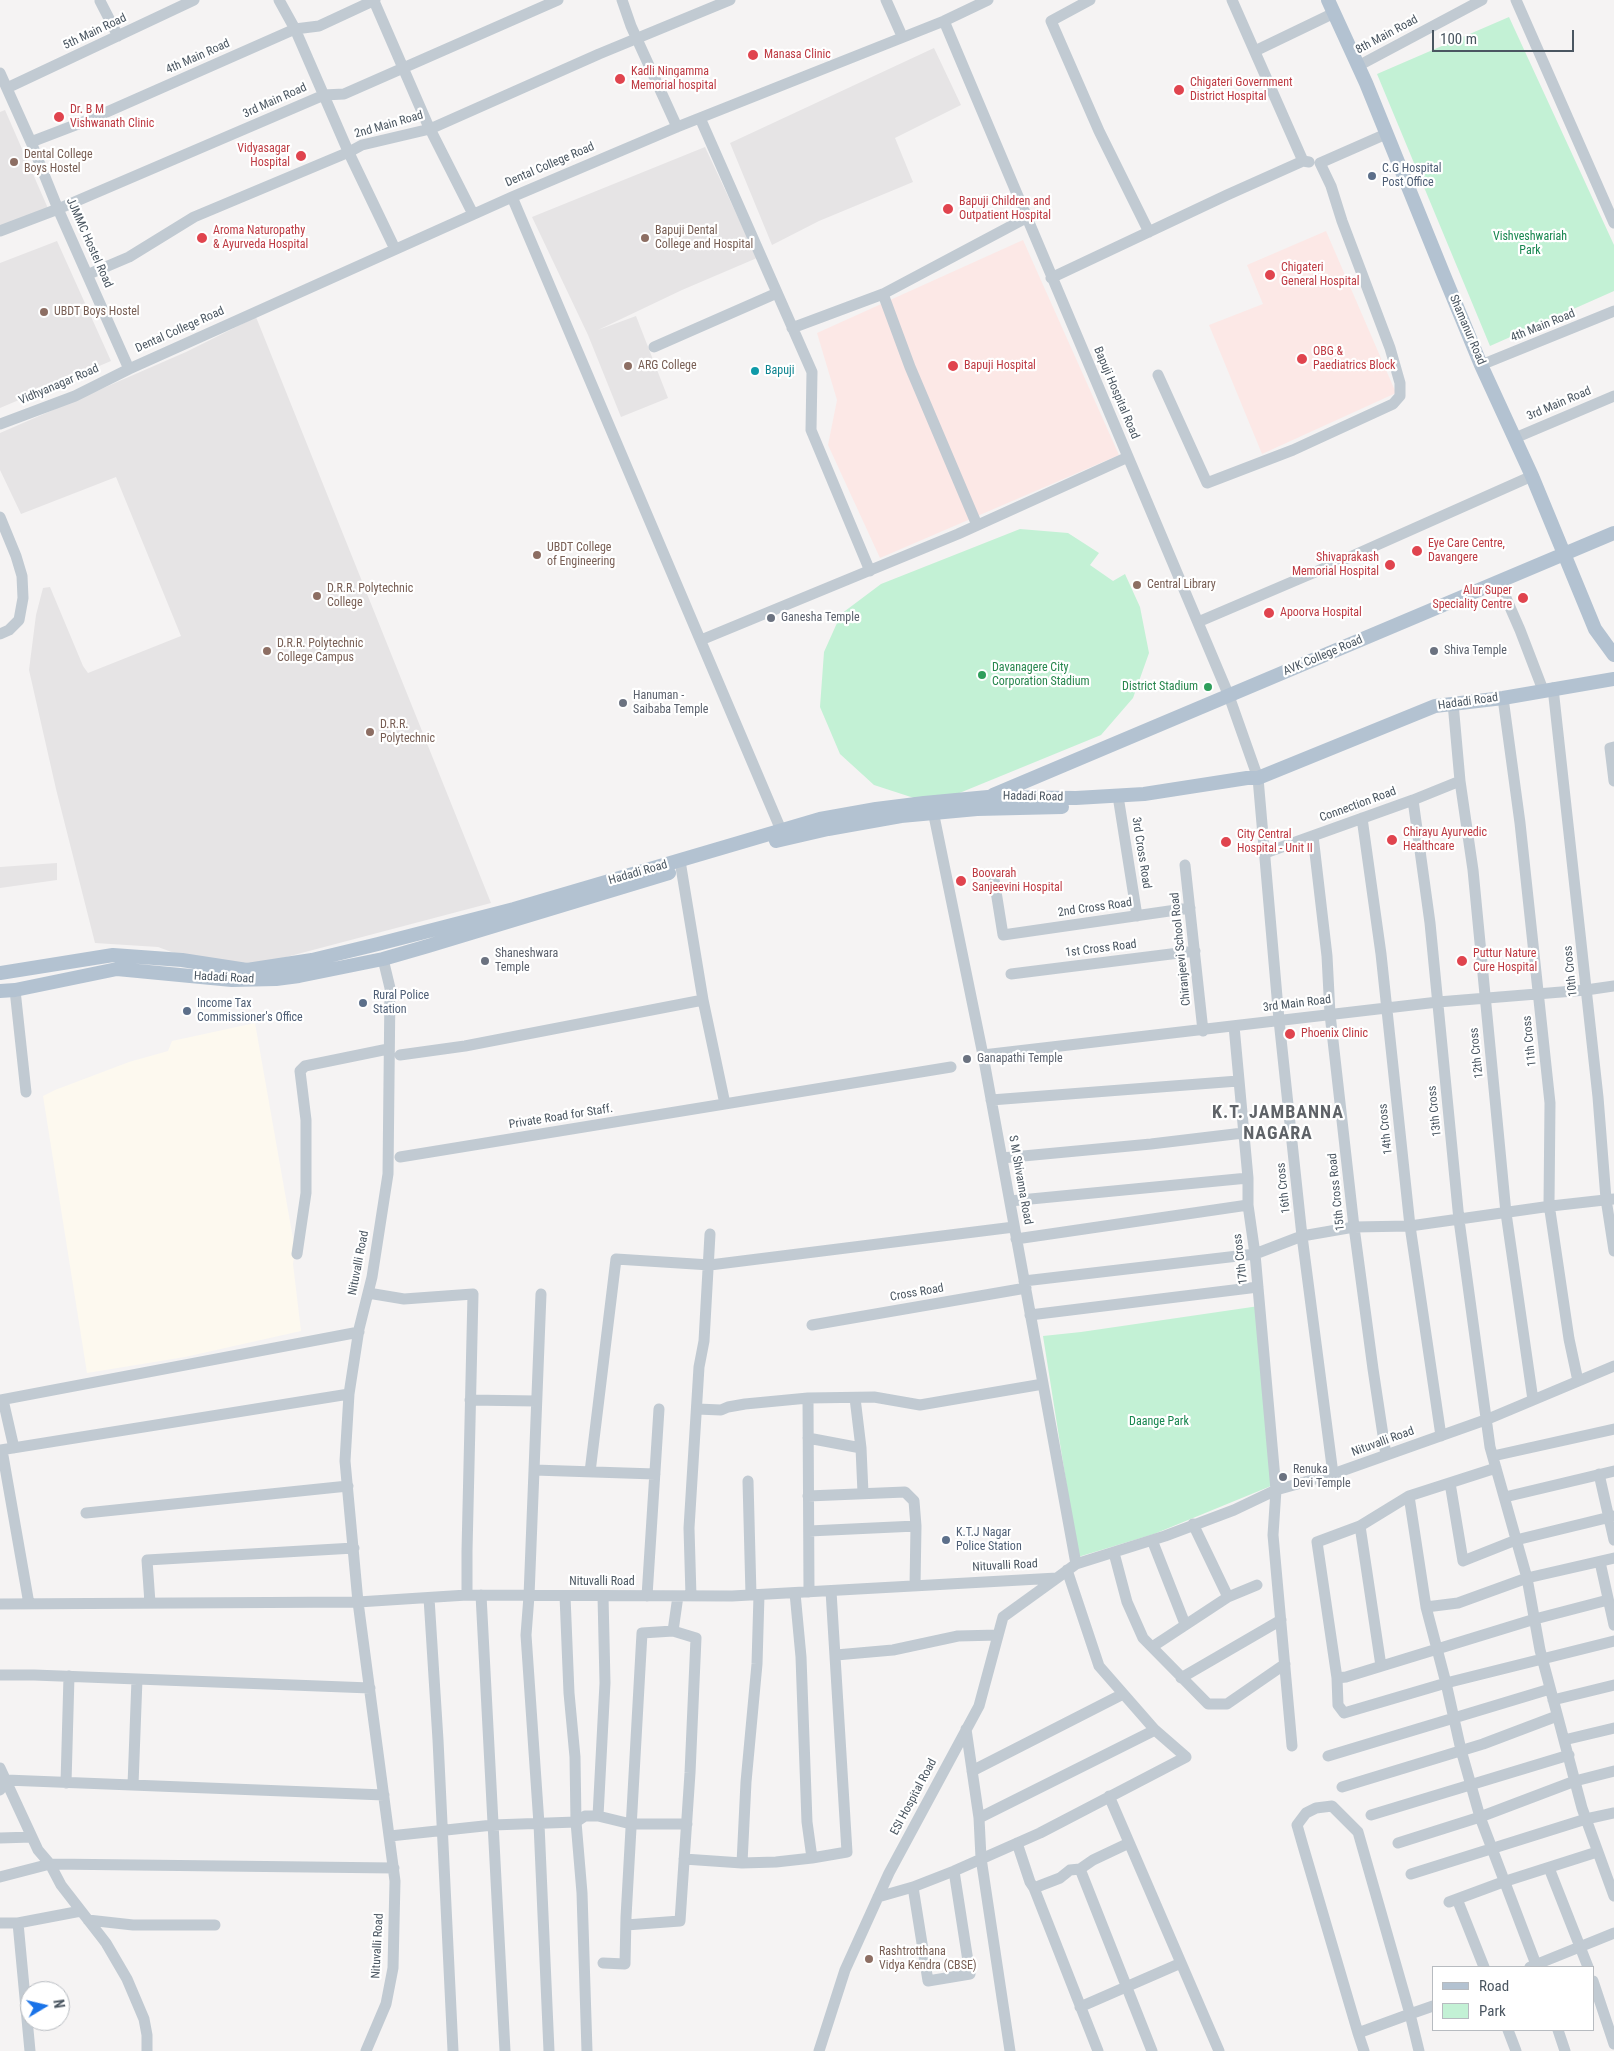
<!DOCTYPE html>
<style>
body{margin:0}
#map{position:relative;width:1614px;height:2051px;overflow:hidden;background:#f5f3f3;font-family:"Roboto Condensed",sans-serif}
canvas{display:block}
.legend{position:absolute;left:1432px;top:1966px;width:162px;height:65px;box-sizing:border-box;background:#fff;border:1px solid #b7bbc0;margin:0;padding:6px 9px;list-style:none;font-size:15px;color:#4a5661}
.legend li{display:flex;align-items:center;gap:10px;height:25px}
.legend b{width:25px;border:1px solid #b7bbc0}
.north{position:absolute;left:20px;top:1981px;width:50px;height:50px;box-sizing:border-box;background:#fff;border:1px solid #b7bbc0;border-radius:50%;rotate:81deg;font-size:14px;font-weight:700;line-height:20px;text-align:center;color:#4a5661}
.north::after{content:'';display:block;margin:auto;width:18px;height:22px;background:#1a73e8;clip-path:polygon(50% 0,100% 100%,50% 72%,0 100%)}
.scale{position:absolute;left:1432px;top:30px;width:142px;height:22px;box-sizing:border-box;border:2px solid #4a5661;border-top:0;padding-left:6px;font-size:15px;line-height:18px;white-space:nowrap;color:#4a5661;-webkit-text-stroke:4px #fff;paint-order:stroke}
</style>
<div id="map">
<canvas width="1614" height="2051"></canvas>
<ul class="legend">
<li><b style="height:6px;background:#b3c2d1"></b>Road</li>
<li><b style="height:14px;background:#c3f1d5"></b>Park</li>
</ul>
<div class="north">N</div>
<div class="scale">100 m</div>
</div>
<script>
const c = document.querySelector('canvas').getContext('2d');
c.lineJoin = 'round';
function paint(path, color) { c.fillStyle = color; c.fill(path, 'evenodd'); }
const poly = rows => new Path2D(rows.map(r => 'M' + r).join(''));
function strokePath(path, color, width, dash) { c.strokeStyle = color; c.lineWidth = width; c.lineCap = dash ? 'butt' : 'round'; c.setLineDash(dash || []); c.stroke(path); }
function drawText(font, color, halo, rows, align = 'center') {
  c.font = font + ' "Roboto Condensed",sans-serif'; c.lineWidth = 4.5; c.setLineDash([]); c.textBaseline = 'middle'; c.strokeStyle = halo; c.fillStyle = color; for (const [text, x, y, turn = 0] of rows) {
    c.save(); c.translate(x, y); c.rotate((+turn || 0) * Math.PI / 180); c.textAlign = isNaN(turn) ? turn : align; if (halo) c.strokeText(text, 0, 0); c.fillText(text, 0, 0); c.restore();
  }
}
paint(poly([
 [255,1023,295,1250,293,1264,301,1331,185,1357,87,1373,43,1096,55,1090,129,1062,168,1051,172,1041]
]), '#fdf9ef');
paint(poly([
 [934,48,961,105,895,138,913,182,819,221,772,245,730,143],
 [5,110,50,213,0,234,0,112],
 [705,147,757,258,682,290,598,330,636,316,668,398,621,417,588,335,532,217],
 [57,241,111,361,0,408,0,263],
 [256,317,491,903,237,970,204,964,158,947,95,943,56,789,29,670,36,615,43,588,50,587,83,666,88,673,181,636,116,477,21,514,0,470,0,433,186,352],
 [57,863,57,880,0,888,0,867]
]), '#e6e4e5');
paint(poly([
 [1326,231,1396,393,1262,454,1209,325,1263,304,1247,265],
 [1023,240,1119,455,880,558,828,445,837,400,817,333]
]), '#fce8e6');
paint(poly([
 [1509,17,1614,245,1614,291,1490,346,1377,74],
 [1020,529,1068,533,1099,553,1090,565,1113,581,1125,574,1140,607,1149,653,1133,698,1101,735,957,794,914,798,874,785,840,754,820,707,824,652,841,614,881,584],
 [1259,1306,1271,1486,1154,1534,1078,1557,1043,1336,1081,1332]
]), '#c3f1d5');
strokePath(poly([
 [279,0,295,29,348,151,395,249],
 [371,0,374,1,427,123,473,214],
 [622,0,631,26,677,127],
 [886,0,902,36],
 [1090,0,1051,21,1099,131,1149,232],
 [1232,0,1303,161,1309,162],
 [1516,0,1614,223],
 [100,1,118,36],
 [944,21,1229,696,1258,778,1279,1020,1302,1236,1333,1474],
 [1255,51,1334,13],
 [1358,66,1482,0],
 [0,73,31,142,58,209,129,369],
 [7,88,194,0],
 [700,118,812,372,811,430,870,571],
 [31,142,91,119,295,29,319,26,375,0],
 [512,197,784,837],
 [0,231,58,209,324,95,344,94,558,0],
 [89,274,129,257,194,217,349,152,362,145,430,129,599,54,730,0],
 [1051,278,1227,195,1303,161],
 [883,294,910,367,977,525],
 [792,328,883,294,1026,218],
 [654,347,777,293],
 [1481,365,1614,311],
 [1158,375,1207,483,1293,450,1393,404,1400,396,1400,383,1390,348,1342,221,1331,186,1320,163,1386,134],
 [0,424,75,396,129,369,512,197,677,127,944,21,988,0],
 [1515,438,1614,396],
 [0,517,16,556,22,576,23,598,19,620,9,630,0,634],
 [1499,582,1520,630,1543,690],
 [1198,622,1341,561,1532,476],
 [701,640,958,534,1128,457],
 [1553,688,1598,1097,1606,1199,1614,1251],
 [1503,698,1520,823,1550,1103,1549,1204,1569,1339,1578,1381],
 [1453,703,1460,781,1473,870,1506,1213,1533,1400],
 [1614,747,1610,748,1614,781],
 [1118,796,1137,916],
 [1413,800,1430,923,1459,1220,1490,1447,1527,1578,1540,1650,1582,1808,1614,1896],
 [932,806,983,1055,1076,1564],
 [1362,818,1381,954,1410,1226,1441,1436],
 [1313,836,1327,956,1330,1014,1354,1227,1373,1369,1386,1455],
 [1265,853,1413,800,1460,781],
 [680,861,703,1000,725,1104],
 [1185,865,1203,1031],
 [994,879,1003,935,1190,908],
 [1011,974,1195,951],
 [15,990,26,1092],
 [1234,1026,1248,1178,1248,1205,1255,1254,1276,1490,1273,1535,1292,1746],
 [400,1055,465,1046,703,1000],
 [983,1055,1438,1002,1586,990,1614,986],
 [991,1100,1238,1081],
 [400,1157,951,1067],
 [1002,1158,1151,1144,1243,1133],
 [1010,1201,1248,1178],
 [1016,1239,1248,1205],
 [297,1254,306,1193,306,1120,300,1071,305,1066,388,1049],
 [1024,1281,1255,1254,1302,1236,1354,1227,1410,1226,1551,1206,1614,1199],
 [368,1293,404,1299,473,1294,467,1551,467,1595],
 [541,1294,529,1596,526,1635,539,1824,549,2051],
 [1030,1315,1258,1287],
 [812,1325,1026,1288],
 [855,1398,861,1448,863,1493],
 [0,1400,359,1332],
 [3,1400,14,1448],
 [470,1400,536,1401],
 [697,1409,721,1410,728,1407,745,1404,808,1398],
 [808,1438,861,1448],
 [0,1450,349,1394],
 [2,1450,29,1604],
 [1493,1456,1614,1429],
 [1496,1468,1409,1496,1426,1607,1446,1683,1461,1750,1480,1817,1537,1967],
 [534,1470,655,1474],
 [590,1472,616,1259,710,1265,1014,1227],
 [1599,1474,1614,1540],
 [748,1481,751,1595],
 [1450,1483,1463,1561,1516,1540,1614,1516],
 [808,1496,905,1492,914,1501,916,1526,915,1586],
 [1409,1496,1360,1526,1317,1542,1337,1678,1338,1705,1344,1713,1446,1683,1614,1641],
 [1505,1497,1614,1471],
 [86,1513,348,1486],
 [1193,1524,1228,1597],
 [1360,1526,1381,1666],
 [809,1531,916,1526],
 [1152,1540,1185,1624],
 [1114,1553,1127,1602,1143,1638,1208,1704,1227,1704,1285,1664],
 [1600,1562,1614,1625],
 [809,1592,808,1398,874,1397,920,1405,1043,1384],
 [795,1593,801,1657,807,1822,812,1858,847,1852,831,1591],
 [481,1595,505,2051],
 [759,1595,757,1664,746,1782,742,1863,776,1862,812,1858],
 [565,1596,569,1693,575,1757,576,1822,582,1893,587,2051],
 [647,1596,659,1409],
 [691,1596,689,1528,699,1367,704,1341,710,1234],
 [429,1598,438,1740,453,2051],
 [150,1603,147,1560,354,1548],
 [0,1604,358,1602,467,1595,732,1596,1057,1578,1076,1564,1165,1536,1234,1510,1276,1490,1333,1474,1488,1419,1614,1366],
 [1426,1607,1458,1603,1527,1578,1614,1558],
 [1152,1647,1228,1597,1257,1585],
 [836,1655,893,1650,958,1636,998,1635],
 [0,1675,34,1675,370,1688],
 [1181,1678,1281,1620],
 [1337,1678,1346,1677,1535,1619,1608,1600],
 [1553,1700,1614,1685],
 [966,1729,979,1818,981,1858,1010,2051],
 [1564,1740,1614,1728],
 [1328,1756,1550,1689],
 [0,1768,38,1850,50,1864,61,1885,106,1943,127,1979,144,2019,147,2035,147,2051],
 [972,1771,1123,1694],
 [66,1783,69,1676],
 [133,1785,137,1679],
 [1342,1787,1483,1744,1557,1716],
 [0,1790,6,1780,384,1795],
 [1109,1796,1219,2051],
 [1371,1815,1569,1755],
 [598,1816,631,1824,687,1824],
 [979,1818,1155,1730],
 [390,1836,493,1825,576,1822,585,1816,598,1816,605,1683,603,1596],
 [0,1838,32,1837],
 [1017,1843,1030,1882,1034,1888,1098,2051],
 [1398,1843,1480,1817,1575,1781,1614,1771],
 [684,1859,742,1863],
 [1549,1868,1588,1967],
 [1080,1869,1152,2051],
 [1411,1874,1586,1819,1614,1813],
 [0,1877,50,1864,394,1868],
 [913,1887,928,1981,970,1974,954,1871],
 [1034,1888,1060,1878,1070,1870,1080,1869,1093,1860,1129,1843],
 [878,1897,913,1887,954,1871,1040,1833,1186,1757,1155,1730,1099,1666,1067,1570],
 [1457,1899,1484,1967],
 [1449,1902,1503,1882,1597,1852],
 [88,1920,133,1925,215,1925],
 [0,1923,18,1923,81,1911],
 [18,1923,30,2051],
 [626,1925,680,1921,690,1773,696,1638,673,1631],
 [603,1963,625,1964,626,1917,642,1633,673,1631,678,1596],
 [1530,1967,1614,1933],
 [1593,1981,1614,2044],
 [1080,2007,1181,1963],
 [1508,2030,1516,2051],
 [1558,2030,1565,2051],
 [1358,2033,1410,2014,1358,1832,1332,1806,1316,1808,1306,1813,1297,1825,1303,1846,1358,2033,1364,2051],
 [366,2051,386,2004,393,1968,395,1881,358,1602,345,1461,349,1394,359,1329,372,1277,388,1174,390,988,383,959],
 [819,2051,845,1970,889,1873,979,1706,1003,1617,1057,1578],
 [1419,2051,1410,2014,1433,2006]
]), '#c1cad2', 11);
strokePath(poly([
 [1328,0,1366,83,1443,273,1481,365,1532,476,1595,629,1614,655],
 [993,795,1614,533],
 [776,841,828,829,901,816,977,809,1062,807],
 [0,973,113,955,182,960,247,970,312,960,378,944,514,909,820,819,876,809,924,803,988,797,1076,798,1144,794,1247,778,1258,778,1435,706,1503,698,1614,679],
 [0,991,15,990,117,969,232,980,276,979,299,976,383,959,428,946,669,873]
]), '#b3c2d1', 14);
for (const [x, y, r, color] of [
 [753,55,6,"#e0444e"],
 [620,79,6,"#e0444e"],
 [1179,90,6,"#e0444e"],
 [59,117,6,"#e0444e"],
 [301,156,6,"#e0444e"],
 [14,162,5,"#8d6e63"],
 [1372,176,5,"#5c6f8a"],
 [948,209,6,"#e0444e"],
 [202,238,6,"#e0444e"],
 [645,238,5,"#8d6e63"],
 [1270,275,6,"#e0444e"],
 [44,312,5,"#8d6e63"],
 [1302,359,6,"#e0444e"],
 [628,366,5,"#8d6e63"],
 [953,366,6,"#e0444e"],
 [755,371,5,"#0f9aa8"],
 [1417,551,6,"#e0444e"],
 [537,555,5,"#8d6e63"],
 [1390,565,6,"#e0444e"],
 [1137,585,5,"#8d6e63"],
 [317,596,5,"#8d6e63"],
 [1523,598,6,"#e0444e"],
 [1269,613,6,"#e0444e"],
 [771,618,5,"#6b7280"],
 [267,651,5,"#8d6e63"],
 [1434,651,5,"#6b7280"],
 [982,675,5,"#2e9e5b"],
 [1208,687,5,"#2e9e5b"],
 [623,703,5,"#6b7280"],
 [370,732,5,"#8d6e63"],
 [1392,840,6,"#e0444e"],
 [1226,842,6,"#e0444e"],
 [961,881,6,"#e0444e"],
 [485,961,5,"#6b7280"],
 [1462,961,6,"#e0444e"],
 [363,1003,5,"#5c6f8a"],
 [187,1011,5,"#5c6f8a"],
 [1290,1034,6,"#e0444e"],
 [967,1059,5,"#6b7280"],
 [1283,1477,5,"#6b7280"],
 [946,1540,5,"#5c6f8a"],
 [869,1959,5,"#8d6e63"]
]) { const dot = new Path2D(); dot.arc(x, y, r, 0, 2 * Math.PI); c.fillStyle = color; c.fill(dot); strokePath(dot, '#fff', 2); }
drawText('12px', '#4a5661', '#fff', [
 ["5th Main Road",95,32,-25],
 ["8th Main Road",1387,35,-28],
 ["4th Main Road",198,57,-24],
 ["3rd Main Road",275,101,-24],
 ["2nd Main Road",389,125,-16],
 ["Dental College Road",550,165,-23],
 ["JJMMC Hostel Road",89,243,66],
 ["4th Main Road",1543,326,-22],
 ["Dental College Road",180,330,-24],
 ["Shamanur Road",1467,330,67],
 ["Vidhyanagar Road",59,385,-23],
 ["Bapuji Hospital Road",1116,393,67],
 ["3rd Main Road",1559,404,-23],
 ["AVK College Road",1323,656,-23],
 ["Hadadi Road",1468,702,-8],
 ["Hadadi Road",1033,797,1],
 ["Connection Road",1358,805,-20],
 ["3rd Cross Road",1141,853,81],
 ["Hadadi Road",638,873,-16],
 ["2nd Cross Road",1095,908,-8],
 ["1st Cross Road",1101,949,-7],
 ["Chiranjeevi School Road",1181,949,-96],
 ["10th Cross",1571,971,-96],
 ["Hadadi Road",224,978,3],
 ["3rd Main Road",1297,1004,-7],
 ["11th Cross",1530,1041,-96],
 ["12th Cross",1477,1053,-96],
 ["13th Cross",1435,1111,-96],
 ["Private Road for Staff.",561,1117,-9],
 ["14th Cross",1386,1129,-96],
 ["S M Shivanna Road",1020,1180,80],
 ["16th Cross",1284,1188,-96],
 ["15th Cross Road",1337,1192,-96],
 ["17th Cross",1241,1259,-97],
 ["Nituvalli Road",359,1263,-79],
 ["Cross Road",917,1293,-10],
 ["Nituvalli Road",1383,1442,-20],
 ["Nituvalli Road",1005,1566,-3],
 ["Nituvalli Road",602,1582],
 ["ESI Hospital Road",914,1797,-62],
 ["Nituvalli Road",378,1946,-87]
]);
drawText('12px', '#be3a42', '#fff', [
 ["Manasa Clinic",764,55],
 ["Kadli Ningamma",631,72],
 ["Memorial hospital",631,86],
 ["Chigateri Government",1190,83],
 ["District Hospital",1190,97],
 ["Dr. B M",70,110],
 ["Vishwanath Clinic",70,124],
 ["Vidyasagar",290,149,"right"],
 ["Hospital",290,163,"right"],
 ["Bapuji Children and",959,202],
 ["Outpatient Hospital",959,216],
 ["Aroma Naturopathy",213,231],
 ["& Ayurveda Hospital",213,245],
 ["Chigateri",1281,268],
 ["General Hospital",1281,282],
 ["OBG &",1313,352],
 ["Paediatrics Block",1313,366],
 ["Bapuji Hospital",964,366],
 ["Eye Care Centre,",1428,544],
 ["Davangere",1428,558],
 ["Shivaprakash",1379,558,"right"],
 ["Memorial Hospital",1379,572,"right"],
 ["Alur Super",1512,591,"right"],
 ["Speciality Centre",1512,605,"right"],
 ["Apoorva Hospital",1280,613],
 ["Chirayu Ayurvedic",1403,833],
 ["Healthcare",1403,847],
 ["City Central",1237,835],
 ["Hospital - Unit II",1237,849],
 ["Boovarah",972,874],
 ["Sanjeevini Hospital",972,888],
 ["Puttur Nature",1473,954],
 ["Cure Hospital",1473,968],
 ["Phoenix Clinic",1301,1034]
], 'left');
drawText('12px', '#785e54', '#fff', [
 ["Dental College",24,155],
 ["Boys Hostel",24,169],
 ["Bapuji Dental",655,231],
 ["College and Hospital",655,245],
 ["UBDT Boys Hostel",54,312],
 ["ARG College",638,366],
 ["UBDT College",547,548],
 ["of Engineering",547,562],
 ["Central Library",1147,585],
 ["D.R.R. Polytechnic",327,589],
 ["College",327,603],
 ["D.R.R. Polytechnic",277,644],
 ["College Campus",277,658],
 ["D.R.R.",380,725],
 ["Polytechnic",380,739],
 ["Rashtrotthana",879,1952],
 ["Vidya Kendra (CBSE)",879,1966]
], 'left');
drawText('12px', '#4e5e75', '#fff', [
 ["C.G Hospital",1382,169],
 ["Post Office",1382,183],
 ["Rural Police",373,996],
 ["Station",373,1010],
 ["Income Tax",197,1004],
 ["Commissioner's Office",197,1018],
 ["K.T.J Nagar",956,1533],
 ["Police Station",956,1547]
], 'left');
drawText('12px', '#17864f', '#fff', [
 ["Vishveshwariah",1530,237],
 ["Park",1530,251],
 ["Daange Park",1159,1422]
]);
drawText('12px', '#0d838f', '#fff', [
 ["Bapuji",765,371]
], 'left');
drawText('12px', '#5b616d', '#fff', [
 ["Ganesha Temple",781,618],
 ["Shiva Temple",1444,651],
 ["Hanuman -",633,696],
 ["Saibaba Temple",633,710],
 ["Shaneshwara",495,954],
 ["Temple",495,968],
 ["Ganapathi Temple",977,1059],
 ["Renuka",1293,1470],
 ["Devi Temple",1293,1484]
], 'left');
drawText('12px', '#27864d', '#fff', [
 ["Davanagere City",992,668],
 ["Corporation Stadium",992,682],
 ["District Stadium",1198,687,"right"]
], 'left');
c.letterSpacing = '1px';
drawText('bold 18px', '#5f6368', '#fff', [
 ["K.T. JAMBANNA",1278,1113],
 ["NAGARA",1278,1134]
]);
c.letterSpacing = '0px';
</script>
